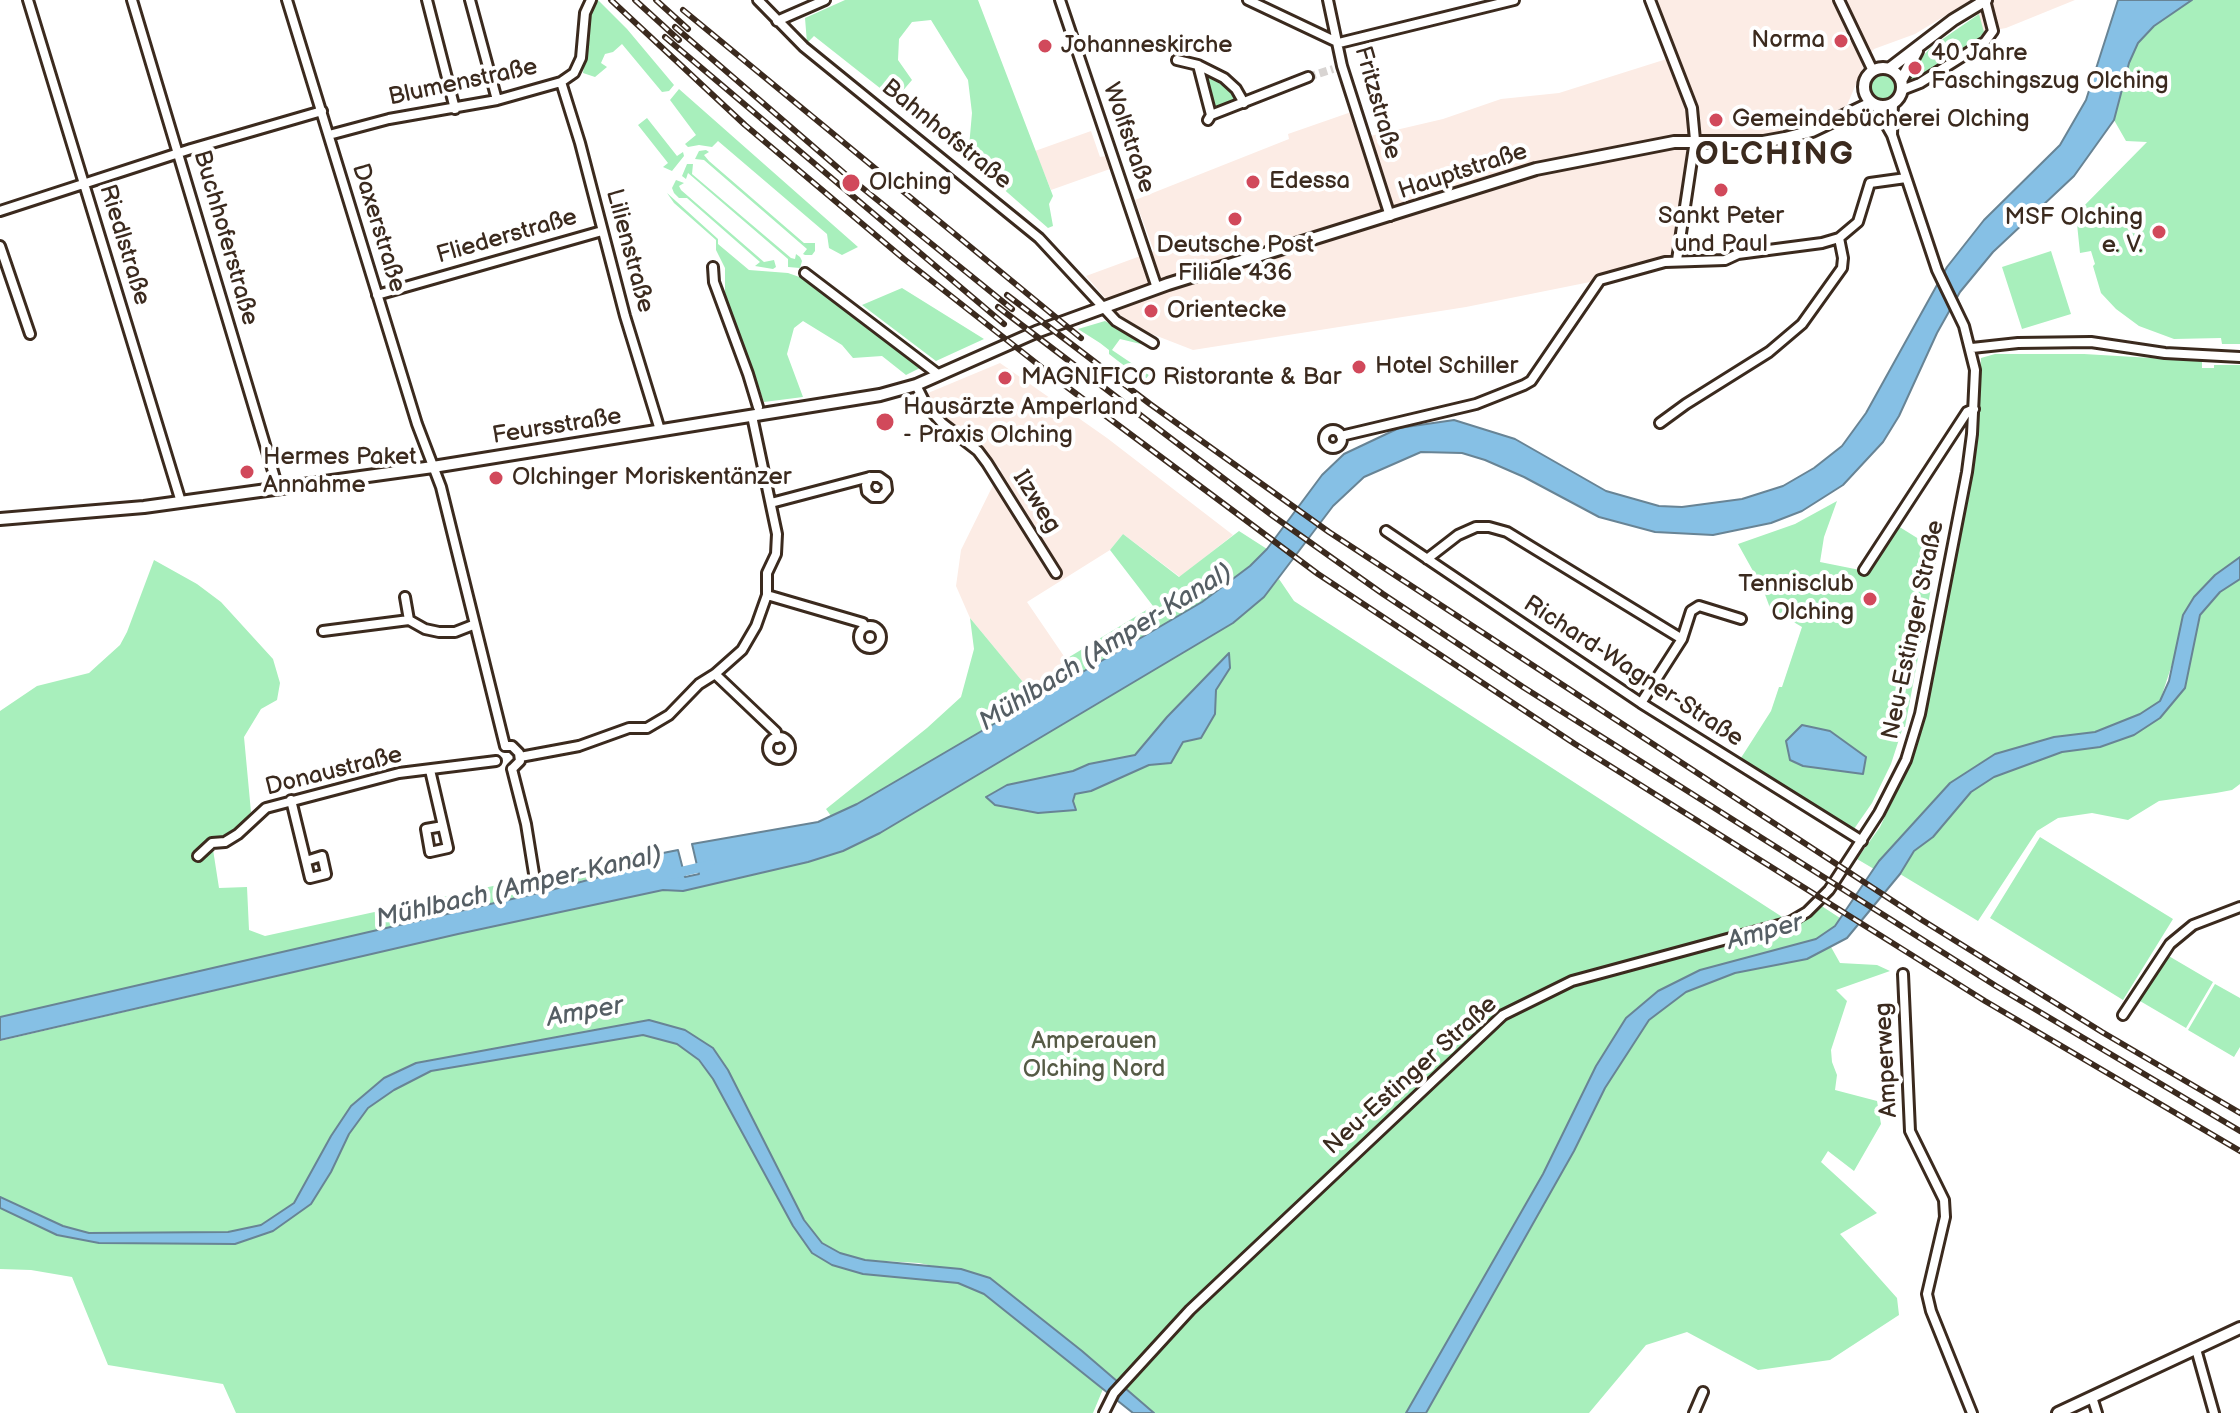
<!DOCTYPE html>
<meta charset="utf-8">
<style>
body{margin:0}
canvas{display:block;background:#fff}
</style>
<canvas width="2240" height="1413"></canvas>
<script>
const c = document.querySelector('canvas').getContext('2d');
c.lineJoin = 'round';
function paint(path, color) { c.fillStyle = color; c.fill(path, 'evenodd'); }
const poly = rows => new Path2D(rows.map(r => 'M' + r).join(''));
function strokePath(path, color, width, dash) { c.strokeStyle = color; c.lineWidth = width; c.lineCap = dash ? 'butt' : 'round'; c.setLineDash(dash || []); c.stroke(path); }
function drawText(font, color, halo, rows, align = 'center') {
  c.font = font + ' "Balsamiq Sans",sans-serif'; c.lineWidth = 8; c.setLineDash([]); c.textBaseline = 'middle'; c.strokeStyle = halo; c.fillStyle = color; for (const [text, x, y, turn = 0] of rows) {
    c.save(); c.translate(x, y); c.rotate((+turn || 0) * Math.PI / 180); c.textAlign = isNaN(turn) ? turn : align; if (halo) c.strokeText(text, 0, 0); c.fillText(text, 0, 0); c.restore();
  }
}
paint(poly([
 [1652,0,2075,0,2006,28,1984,32,1971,0,1915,34,1874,49,1867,58,1845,110,1805,127,1773,135,1740,136,1699,136,1694,97],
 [1673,57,1690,98,1695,140,1677,260,1600,280,1466,307,1193,350,1139,329,1119,314,1086,276,1154,251,1135,200,1289,139,1288,134,1357,110,1366,137,1443,119,1501,99,1559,93],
 [1091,131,1100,157,1106,156,1110,169,1051,190,1035,151],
 [1000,363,1107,438,1233,535,1180,577,1123,534,1110,550,1027,602,1072,668,1032,693,970,618,956,586,961,550,1001,469,936,412,928,401,928,393]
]), '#fcece5');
paint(poly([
 [598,0,627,29,674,85,669,91,662,92,622,44,613,52,605,54,601,63,607,67,595,77,583,73,591,14],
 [845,0,978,0,1053,196,1049,204,1053,226,1048,228,968,158,972,113,968,80,931,20,912,22,899,39,898,60,912,80,900,94,890,96,814,36,807,43,805,18],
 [2192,0,2240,0,2240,344,2222,344,2221,338,2174,339,2139,326,2116,309,2101,293,2093,266,2095,264,2091,251,2080,253,2076,214,2147,142,2126,141,2114,120,2129,63,2138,43,2154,26],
 [1979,14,1984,32,1977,41,1919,79,1907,83,1909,72,1931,47],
 [1207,74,1228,87,1239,100,1213,110,1203,79],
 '1869 88a13 13 0 1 1 26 0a13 13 0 1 1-26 0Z',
 [679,89,858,247,842,255,829,248,827,234,718,141,712,147,699,145,688,147,685,144,696,135,670,100],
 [647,118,677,156,683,152,684,156,672,171,663,167,668,163,638,125],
 [706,150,709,152,704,155,709,161,804,243,815,243,815,251,812,255,805,255,803,254,807,249,704,160,695,159,699,151],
 [687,164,693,164,692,174,791,258,795,259,796,254,800,257,802,261,800,268,788,267,788,259,688,173,686,179,682,176],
 [676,180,684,183,679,186,681,190,764,262,774,260,776,267,773,269,755,266,760,262,687,198,679,198,674,193,672,188],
 [667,193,718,239,718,244,749,270,788,273,805,279,920,368,906,375,882,356,853,358,842,345,803,321,794,328,787,354,803,397,764,402,725,293,725,268,716,250,716,240,674,203],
 [2051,251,2071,314,2022,329,2002,267],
 [902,288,984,339,936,361,862,305],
 [1105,321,1149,346,1120,339,1112,350,1149,375,1144,381,1109,354,1109,350,1100,343,1078,329],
 [1995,354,2084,354,2202,361,2202,368,2214,368,2214,365,2240,365,2240,557,2215,575,2194,597,2160,701,2140,714,2095,732,2054,737,1995,754,1903,835,1874,869,1857,859,1880,827,1911,762,1924,714,1978,431,1981,358],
 [1837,501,1824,537,1820,562,1865,571,1898,526,1938,551,1905,727,1903,727,1891,764,1872,803,1854,829,1739,761,1771,711,1779,687,1782,687,1802,627,1770,608,1763,589,1738,544,1795,524],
 [1239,531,1267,549,1250,566,1202,602,857,804,831,816,826,809,927,728,961,697,974,649,970,618,1032,693,1072,669,1066,659,1153,606,1110,550,1123,534,1179,577],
 [154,560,197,584,221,602,273,659,280,683,277,700,261,709,244,737,251,812,225,842,212,843,219,888,247,887,249,930,265,936,534,877,537,885,619,866,617,856,640,851,643,865,459,912,0,1017,0,711,37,686,89,673,120,645,127,632],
 [1279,579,1294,601,1790,922,1817,903,1840,918,1835,926,1816,939,1700,970,1626,1018,1596,1066,1543,1174,1406,1413,1154,1413,1082,1351,990,1278,919,1263,865,1260,840,1253,822,1243,804,1220,728,1070,713,1048,685,1030,649,1020,416,1063,384,1078,351,1106,331,1136,294,1203,261,1225,228,1232,89,1233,63,1226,0,1197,0,1041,458,934,663,890,683,891,808,862,843,851,880,833,1233,623,1263,597],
 [1229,654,1230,668,1216,690,1215,714,1183,741,1171,763,1149,765,1091,791,1075,794,1073,801,1076,809,1007,785,1074,771,1089,764,1135,755,1167,717],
 [2240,579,2240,784,2232,790,2216,793,2159,801,2128,820,2092,813,2058,818,2037,831,1978,921,1900,874,1914,851,1933,837,1971,792,1994,777,2062,752,2100,747,2134,735,2160,718,2185,688,2200,615,2220,592],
 [2040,837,2173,919,2123,1000,1990,918],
 [1831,947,1840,963,1877,965,1890,971,1836,990,1847,1001,1831,1050,1832,1062,1837,1075,1835,1090,1877,1101,1881,1124,1854,1171,1828,1151,1821,1162,1877,1213,1840,1234,1897,1298,1899,1315,1830,1360,1758,1370,1687,1332,1646,1345,1589,1413,1426,1413,1574,1151,1605,1088,1649,1020,1686,992,1735,973,1807,959],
 [2167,955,2213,982,2186,1028,2140,1001],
 [2215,984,2240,998,2240,1047,2234,1057,2188,1030],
 [643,1035,677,1044,698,1060,713,1079,793,1226,863,1274,958,1283,984,1294,1103,1389,1093,1413,236,1413,223,1384,108,1365,72,1277,31,1270,0,1269,0,1208,57,1235,99,1243,236,1244,273,1231,311,1204,331,1172,349,1134,368,1108,394,1090,431,1071]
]), '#a8efbc');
const water = poly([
 [2118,0,2192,0,2154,26,2138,43,2129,63,2114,120,2074,176,1993,252,1960,292,1937,333,1899,416,1883,442,1843,485,1802,511,1771,523,1713,535,1655,532,1599,517,1524,477,1485,460,1462,453,1421,452,1364,477,1333,506,1264,597,1233,623,880,833,843,851,808,862,683,891,663,890,458,934,0,1040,0,1017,551,890,643,865,658,854,678,850,685,877,699,874,692,844,818,822,857,804,1202,602,1250,566,1267,549,1322,475,1344,454,1399,428,1454,420,1515,439,1606,491,1659,506,1682,507,1742,499,1783,486,1814,468,1842,446,1866,413,1947,267,1984,220,2060,145,2086,100,2118,0],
 [2240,557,2240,579,2220,592,2200,615,2185,688,2160,718,2134,735,2100,747,2062,752,1994,777,1971,792,1933,837,1914,851,1900,874,1847,938,1807,959,1735,973,1686,992,1649,1020,1605,1088,1574,1151,1426,1413,1406,1413,1543,1174,1596,1066,1626,1018,1658,991,1700,970,1816,939,1835,926,1879,861,1950,783,1995,754,2054,737,2095,732,2140,714,2160,701,2169,681,2183,615,2194,597,2215,575,2240,557],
 [1229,653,1230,668,1216,690,1215,714,1201,738,1183,742,1171,763,1149,765,1091,791,1075,794,1073,801,1076,810,1038,813,995,805,986,797,1007,785,1073,771,1089,764,1135,755,1167,717,1229,653],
 [1802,725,1830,731,1866,757,1863,774,1803,766,1790,760,1786,741,1802,725],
 [649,1020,685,1030,713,1048,728,1070,804,1220,822,1243,840,1253,865,1260,961,1269,990,1278,1082,1351,1154,1413,1133,1413,984,1294,958,1283,863,1274,832,1265,812,1253,793,1226,713,1079,699,1060,677,1044,643,1035,431,1071,394,1090,368,1108,349,1134,331,1172,311,1204,273,1231,235,1244,99,1243,57,1235,0,1208,0,1197,63,1226,89,1233,228,1232,261,1225,294,1203,331,1136,351,1106,384,1078,416,1063,649,1020]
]);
paint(water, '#86c0e5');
strokePath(water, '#688495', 2);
strokePath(poly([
 [672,874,710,865]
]), '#86c0e5', 10);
strokePath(poly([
 [1308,77,1333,69]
]), '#d8d4d2', 8, [8, 4]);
const minor = poly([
 [28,0,181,502],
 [132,0,278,488],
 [287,0,417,424,441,487,505,746],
 [427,0,455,109],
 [470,0,497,100],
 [758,0,804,47,1039,238,1116,321,1153,343],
 [1060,0,1157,288],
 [1248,0,1339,43,1514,0],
 [1328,0,1342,66,1390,216],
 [1650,0,1692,108,1695,140,1677,260],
 [1839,0,1873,71],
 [777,21,825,0],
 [1177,60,1198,65],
 [561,82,580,143,625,316,660,430],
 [1902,90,1920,83,1985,42,1993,31,1985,0],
 [1211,115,1198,65,1224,78,1236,89,1244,103],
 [1208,120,1211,115,1308,77],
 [329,135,389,119,497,100,561,82,574,73,581,58,585,13,591,0],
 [1892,135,1893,103],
 [0,211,191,149,322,111],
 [0,246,30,334],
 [713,267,714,282,748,374,758,407],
 [805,273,939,375],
 [377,295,602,231],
 [1972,348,2018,343,2091,342,2165,353,2240,357],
 [916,385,926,405,942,423,978,451,987,463,1056,573],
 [1660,423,1686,404,1769,352,1802,324,1842,268,1843,258,1839,238],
 '1324 439a9 9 0 1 1 18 0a9 9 0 1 1-18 0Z',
 [1341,436,1476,404,1524,385,1531,381,1600,280,1665,262,1725,260,1738,254,1822,243,1839,238,1858,222,1870,183,1906,178],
 [771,503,870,477,879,477,886,482,887,490,881,497,873,497,867,492,866,485,870,477],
 [1386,531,1641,703,1862,841],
 [1427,559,1458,535,1476,527,1489,527,1507,532,1682,639],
 [1864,570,1967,412,1974,409],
 [767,595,863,623,865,627],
 [405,597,409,620],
 '859 637a11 11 0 1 1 22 0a11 11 0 1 1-22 0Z',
 [323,631,409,620,425,629,439,632,455,632,473,625],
 [715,674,776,732,777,738],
 [1641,703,1682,639,1691,611,1699,606,1741,619],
 '768 748a11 11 0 1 1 22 0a11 11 0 1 1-22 0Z',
 [505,746,512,746,519,753,520,761,512,769],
 [520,757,579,746,629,728,647,728,669,715,699,684,715,674,742,650,756,626,767,595,767,573,776,554,777,534,752,416],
 [512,769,526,824,536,886],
 [430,770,443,826,426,829,430,852,448,848,443,826],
 [291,800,310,878,326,874,322,856,306,861],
 [198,856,212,843,225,842,238,834,266,808,399,773,496,761],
 [1903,974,1910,1131,1944,1200,1945,1217,1927,1294,1931,1311,1972,1413],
 [2123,1015,2170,944,2193,925,2240,907],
 [2196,1349,2214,1413],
 [2092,1397,2097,1413],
 [1104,1413,1114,1393,1190,1310,1503,1015,1572,981,1790,922,1807,912,1829,890,1879,813,1906,760,1920,714,1967,472,1972,434,1975,370,1964,326,1937,270,1892,135,1875,105],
 [1694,1413,1703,1392]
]);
const tertiary = poly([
 '1864 87a19 19 0 1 1 38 0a19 19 0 1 1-38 0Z',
 [1889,69,1953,20,1986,0],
 [1901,81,1917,51],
 [0,519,144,507,433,467,880,395,916,385,1036,332,1168,284,1536,169,1674,142,1763,142,1785,138,1812,131,1871,103],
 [2058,1413,2240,1328]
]);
strokePath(minor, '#3b2a1e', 14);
strokePath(tertiary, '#3b2a1e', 16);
strokePath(minor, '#fff', 8);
strokePath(tertiary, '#fff', 10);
const rail = poly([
 [611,0,745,125,904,259,1059,381,1318,574,1575,744,1985,1001,2240,1151],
 [635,0,679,40],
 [656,0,688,29],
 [683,10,1081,338],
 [675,27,844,173,1012,309],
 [665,37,1004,324],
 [1007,295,1150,404,1329,532,1922,920,2102,1032,2240,1113],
 [998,307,1273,516,1383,594,1523,687,1996,986,2240,1131]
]);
strokePath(rail, '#3b2a1e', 6);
strokePath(rail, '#fff', 3, [9]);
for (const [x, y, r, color] of [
 [1841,41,8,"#d1495b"],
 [1045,46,8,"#d1495b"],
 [1915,68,8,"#d1495b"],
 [1716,120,8,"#d1495b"],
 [1253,182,8,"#d1495b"],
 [851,183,10,"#d1495b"],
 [1721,190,8,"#d1495b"],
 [1235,219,8,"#d1495b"],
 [2159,232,8,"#d1495b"],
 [1151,311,8,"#d1495b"],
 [1359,367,8,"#d1495b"],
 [1005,378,8,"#d1495b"],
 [885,422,10,"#d1495b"],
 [247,472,8,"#d1495b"],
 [496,478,8,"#d1495b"],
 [1870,599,8,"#d1495b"]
]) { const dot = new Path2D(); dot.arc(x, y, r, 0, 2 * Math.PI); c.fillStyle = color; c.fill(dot); strokePath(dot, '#fff', 3); }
drawText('24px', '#3b2a1e', '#fff', [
 ["Norma",1825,41,"right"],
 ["Johanneskirche",1061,46],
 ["40 Jahre",1931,54],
 ["Faschingszug Olching",1931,82],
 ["Gemeindebücherei Olching",1732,120],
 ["Edessa",1269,182],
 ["Olching",869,183],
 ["Sankt Peter",1721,217,"center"],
 ["und Paul",1721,245,"center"],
 ["MSF Olching",2143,218,"right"],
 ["e. V.",2143,246,"right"],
 ["Deutsche Post",1235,246,"center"],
 ["Filiale 436",1235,274,"center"],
 ["Orientecke",1167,311],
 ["Hotel Schiller",1375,367],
 ["MAGNIFICO Ristorante & Bar",1021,378],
 ["Hausärzte Amperland",903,408],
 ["- Praxis Olching",903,436],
 ["Hermes Paket",263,458],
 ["Annahme",263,486],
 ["Olchinger Moriskentänzer",512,478],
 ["Tennisclub",1854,585,"right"],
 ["Olching",1854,613,"right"]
], 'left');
drawText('24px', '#3b2a1e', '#fff', [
 ["Blumenstraße",463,83,-12],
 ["Fritzstraße",1377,103,74],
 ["Bahnhofstraße",946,135,39],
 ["Wolfstraße",1128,138,71],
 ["Hauptstraße",1463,172,-18],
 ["Daxerstraße",378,228,73],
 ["Fliederstraße",507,237,-16],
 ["Buchhoferstraße",225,238,74],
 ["Riedlstraße",124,245,73],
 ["Lilienstraße",629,251,75],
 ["Feursstraße",557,427,-9],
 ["Ilzweg",1036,502,58],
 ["Neu-Estinger Straße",1914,630,-78],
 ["Richard-Wagner-Straße",1633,672,33],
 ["Donaustraße",334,772,-14],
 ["Amperweg",1887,1060,-93],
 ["Neu-Estinger Straße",1411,1076,-42]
]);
drawText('24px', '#565b46', '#fff', [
 ["Amperauen",1094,1042],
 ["Olching Nord",1094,1070]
]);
drawText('italic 26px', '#555e64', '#fff', [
 ["Mühlbach (Amper-Kanal)",1106,648,-32],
 ["Mühlbach (Amper-Kanal)",519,888,-13],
 ["Amper",1765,933,-15],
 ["Amper",585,1013,-10]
]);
c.letterSpacing = '2px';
drawText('bold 32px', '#3b2a1e', '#fff', [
 ["OLCHING",1775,156]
]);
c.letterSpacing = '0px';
</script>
